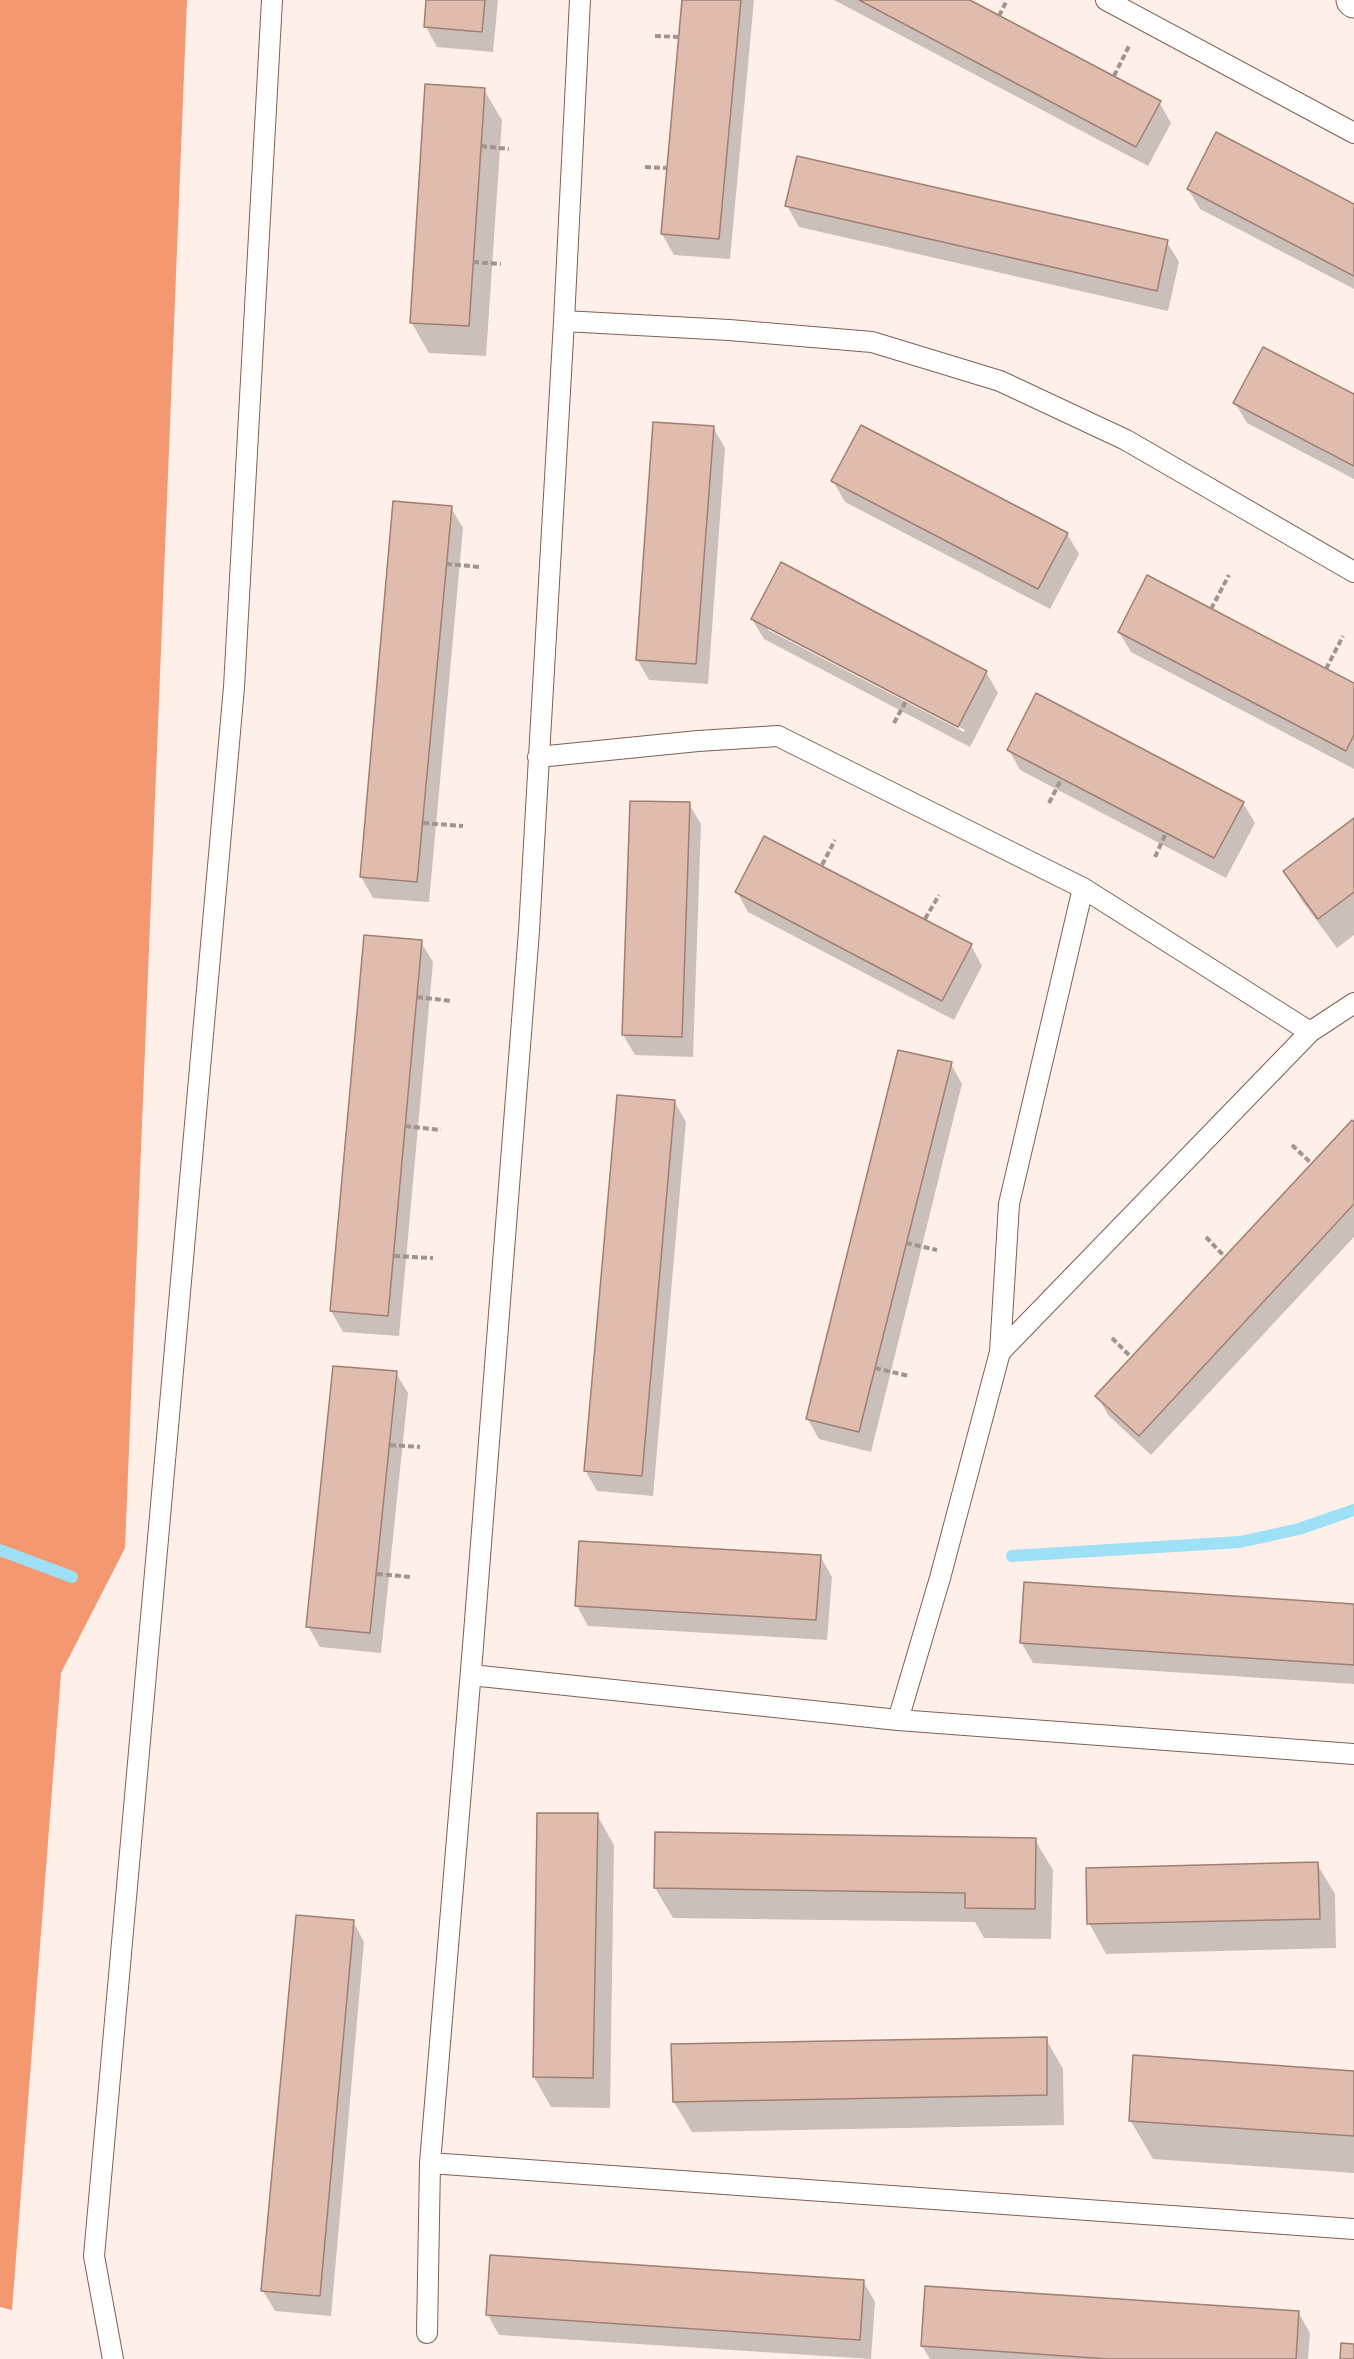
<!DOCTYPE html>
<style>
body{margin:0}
canvas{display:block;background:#feefe9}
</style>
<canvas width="1354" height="2359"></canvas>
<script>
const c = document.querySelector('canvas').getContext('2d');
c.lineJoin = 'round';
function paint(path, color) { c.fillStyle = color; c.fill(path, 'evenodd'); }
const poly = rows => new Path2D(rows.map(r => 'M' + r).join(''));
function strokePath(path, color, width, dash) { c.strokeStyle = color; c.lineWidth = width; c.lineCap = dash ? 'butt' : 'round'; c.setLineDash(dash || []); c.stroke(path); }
paint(poly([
 [0,0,187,0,125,1548,61,1673,12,2310,0,2307]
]), '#f39871');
paint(poly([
 [428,0,498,0,493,52,437,47,426,27],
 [684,0,754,0,730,259,674,255,662,234],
 [834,0,967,0,1159,102,1171,123,1148,166],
 [484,90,502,120,486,356,429,353,411,322],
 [1188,189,1354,206,1354,289,1200,209],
 [787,206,1167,242,1179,262,1168,311,799,227],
 [1354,396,1354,479,1247,423,1235,403],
 [713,427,725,448,708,684,649,680,637,659],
 [833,481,1067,534,1079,554,1050,609,845,502],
 [451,508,463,528,429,902,373,898,361,877],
 [781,564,986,672,998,693,970,747,764,639,752,619],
 [768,626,965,730,964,732,768,630],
 [1119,632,1354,685,1354,769,1131,652],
 [1009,750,1243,803,1255,823,1226,878,1020,770],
 [689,804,701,824,693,1057,635,1055,623,1035],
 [1354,820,1354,935,1337,948,1302,901,1285,871],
 [737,892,971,945,982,966,954,1020,748,912],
 [421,942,433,962,399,1336,343,1332,331,1311],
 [951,1064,962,1084,871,1452,819,1439,807,1418],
 [674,1101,686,1122,653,1496,597,1491,585,1470],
 [1354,1124,1354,1237,1151,1455,1109,1416,1097,1396],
 [396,1373,408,1393,381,1653,320,1647,308,1626],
 [820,1556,832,1577,827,1640,588,1626,577,1606],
 [1354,1606,1354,1684,1033,1663,1021,1642],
 [597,1815,614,1845,610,2108,551,2107,534,2077],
 [1035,1840,1053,1870,1051,1939,984,1938,975,1922,673,1918,655,1888],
 [1317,1864,1335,1894,1336,1948,1106,1954,1089,1923],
 [353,1921,364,1942,331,2316,275,2311,263,2291],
 [1046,2039,1063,2069,1064,2125,692,2132,674,2102],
 [1354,2072,1354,2173,1153,2159,1130,2120],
 [863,2281,875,2302,871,2359,499,2335,488,2315],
 [1298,2312,1310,2333,1308,2359,930,2359,922,2346]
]), '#0003');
strokePath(poly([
 [0,1550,72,1577],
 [1012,1556,1240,1542,1299,1529,1354,1510]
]), '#9ee0f6', 12);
const building = poly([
 [426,0,485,0,482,32,424,27,426,0],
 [682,0,741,0,719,239,661,234,682,0],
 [859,0,970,0,1161,101,1136,147,859,0],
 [425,84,485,88,469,326,410,323,425,84],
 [1216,132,1354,204,1354,276,1187,189,1216,132],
 [797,156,1168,240,1157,291,785,206,797,156],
 [1263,347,1354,394,1354,466,1233,403,1263,347],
 [653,422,714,426,696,664,636,660,653,422],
 [861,425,1068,533,1038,589,831,481,861,425],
 [393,501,452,506,417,882,360,877,393,501],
 [781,562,987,671,958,727,751,619,781,562],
 [1147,575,1354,683,1354,735,1346,751,1118,632,1147,575],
 [1036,693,1244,802,1214,858,1007,750,1036,693],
 [630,801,690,802,682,1037,622,1035,630,801],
 [1354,818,1354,892,1318,919,1283,871,1354,818],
 [764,836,972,944,942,1001,735,892,764,836],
 [364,935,422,940,388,1316,330,1311,364,935],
 [898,1050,952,1062,859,1432,806,1419,898,1050],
 [617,1095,675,1100,642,1476,584,1471,617,1095],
 [1352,1120,1354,1122,1354,1204,1139,1436,1095,1396,1352,1120],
 [333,1366,397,1371,370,1633,306,1627,333,1366],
 [579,1541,821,1555,816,1620,575,1606,579,1541],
 [1024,1582,1354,1604,1354,1665,1020,1643,1024,1582],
 [537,1813,598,1813,593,2078,533,2077,537,1813],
 [655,1832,1036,1838,1035,1909,965,1908,965,1893,654,1888,655,1832],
 [1318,1862,1320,1919,1087,1924,1086,1868,1318,1862],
 [296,1915,354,1920,320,2296,261,2291,296,1915],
 [1047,2037,1047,2095,673,2102,671,2044,1047,2037],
 [1133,2055,1354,2071,1354,2136,1129,2121,1133,2055],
 [490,2255,864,2280,860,2340,486,2315,490,2255],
 [925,2286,1299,2311,1296,2359,1108,2359,921,2346,925,2286],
 [1341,2343,1354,2344,1354,2359,1340,2359,1341,2343]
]);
paint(building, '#dfbcad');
strokePath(building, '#9f7f71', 1.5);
const service = poly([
 [1106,0,1354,133],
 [564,321,729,330,872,342,1000,381,1126,440,1354,572],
 [538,757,698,741,778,736,1083,888,1310,1032],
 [1000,1352,1009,1204,1083,888],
 [471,1675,898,1720,1354,1754],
 [898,1720,940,1578,1000,1352,1310,1032,1354,1003],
 [430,2163,1354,2229],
 [427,2333,430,2163,473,1646,529,931,564,321,580,0],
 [113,2359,94,2256,234,687,272,0]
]);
const tertiary = poly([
 [1353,0,1354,1]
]);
strokePath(service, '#7f6053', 22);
strokePath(tertiary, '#7f6053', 35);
strokePath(poly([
 [999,16,1007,0],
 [655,36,679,37],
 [1114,76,1129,46],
 [481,146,509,149],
 [645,167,667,168],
 [473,262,501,264],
 [446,564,480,567],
 [1211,609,1229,575],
 [1326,669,1343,636],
 [894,723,906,701],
 [1049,803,1062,778],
 [423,823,463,826],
 [1155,857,1166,833],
 [822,865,835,840],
 [925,919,939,895],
 [417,997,451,1001],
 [405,1126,441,1130],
 [1292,1145,1311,1163],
 [1206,1237,1224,1256],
 [906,1243,937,1250],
 [394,1256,433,1258],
 [1112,1338,1131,1357],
 [875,1368,909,1376],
 [390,1445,420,1447],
 [377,1574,411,1577]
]), '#a1938d', 4, [6, 3]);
strokePath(service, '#fff', 20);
strokePath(tertiary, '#fff', 33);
</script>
